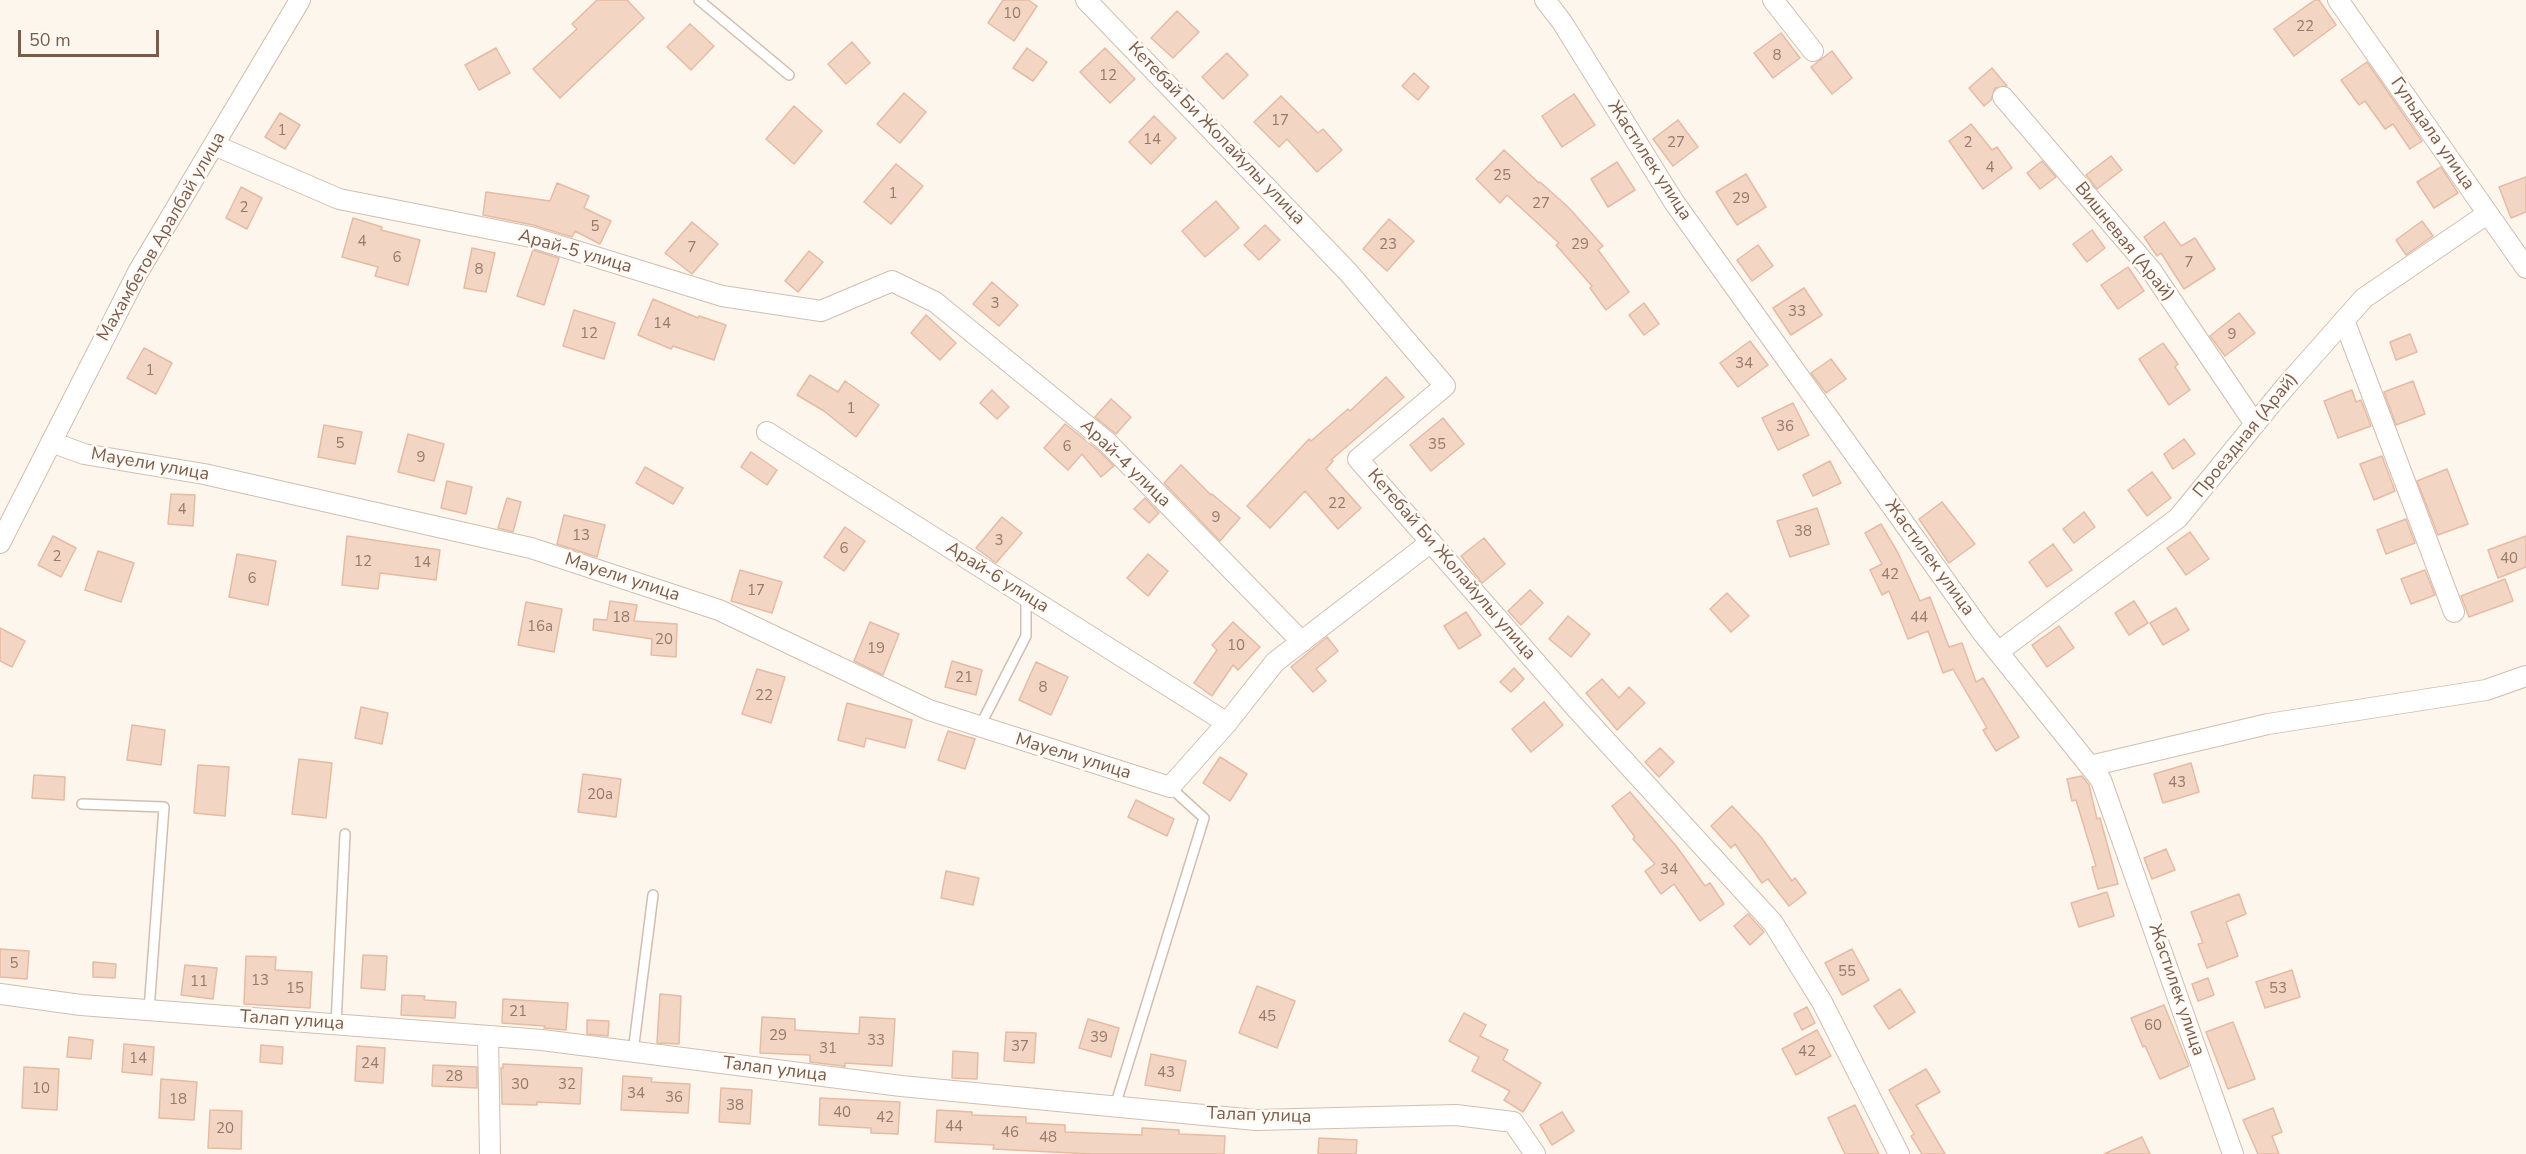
<!DOCTYPE html>
<meta charset="utf-8">
<style>
body{margin:0}
#map{position:relative;width:2526px;height:1154px;overflow:hidden;background:#fdf6ec;font-family:"Nunito Sans",sans-serif}
canvas{display:block}
.scale{position:absolute;left:18px;top:30px;width:141px;height:27px;box-sizing:border-box;border:3px solid #7a5c4d;border-top:0;padding-left:8px;font-size:18px;line-height:21px;white-space:nowrap;color:#7a5c4d;-webkit-text-stroke:4px #fffaf3;paint-order:stroke}
</style>
<div id="map">
<canvas width="2526" height="1154"></canvas>
<div class="scale">50 m</div>
</div>
<script>
const c = document.querySelector('canvas').getContext('2d');
c.lineJoin = 'round';
function paint(path, color) { c.fillStyle = color; c.fill(path, 'evenodd'); }
const poly = rows => new Path2D(rows.map(r => 'M' + r).join(''));
function strokePath(path, color, width, dash) { c.strokeStyle = color; c.lineWidth = width; c.lineCap = dash ? 'butt' : 'round'; c.setLineDash(dash || []); c.stroke(path); }
function drawText(font, color, halo, rows, align = 'center') {
  c.font = font + ' "Nunito Sans",sans-serif'; c.lineWidth = 5; c.setLineDash([]); c.textBaseline = 'middle'; c.strokeStyle = halo; c.fillStyle = color; for (const [text, x, y, turn = 0] of rows) {
    c.save(); c.translate(x, y); c.rotate((+turn || 0) * Math.PI / 180); c.textAlign = isNaN(turn) ? turn : align; if (halo) c.strokeText(text, 0, 0); c.fillText(text, 0, 0); c.restore();
  }
}
const building = poly([
 [597,0,627,0,644,18,560,98,533,69,577,29,572,24,597,0],
 [1003,0,1028,0,1037,6,1014,41,988,23,1003,0],
 [2315,0,2319,0,2336,25,2294,56,2274,29,2315,0],
 [1177,11,1199,32,1173,58,1151,38,1177,11],
 [690,24,714,46,691,70,667,47,690,24],
 [1781,33,1800,58,1773,78,1754,53,1781,33],
 [852,42,870,63,846,84,828,64,852,42],
 [496,48,510,73,479,90,465,65,496,48],
 [1027,48,1047,62,1033,81,1013,68,1027,48],
 [1105,48,1135,79,1110,103,1080,72,1105,48],
 [1832,51,1852,78,1832,94,1811,67,1832,51],
 [1227,53,1248,75,1223,99,1202,77,1227,53],
 [2367,62,2422,141,2410,149,2393,124,2385,129,2365,101,2359,105,2341,80,2367,62],
 [1992,68,2007,86,1995,88,1991,100,1984,106,1969,88,1992,68],
 [1414,73,1429,87,1418,100,1402,86,1414,73],
 [904,93,926,112,900,143,877,124,904,93],
 [1574,94,1595,125,1562,147,1542,116,1574,94],
 [1281,96,1318,133,1323,129,1342,150,1317,172,1287,139,1279,147,1254,122,1281,96],
 [794,106,822,131,794,164,766,139,794,106],
 [280,113,300,125,285,149,265,137,280,113],
 [1154,116,1176,138,1151,164,1129,142,1154,116],
 [1678,120,1698,147,1673,166,1653,139,1678,120],
 [1971,124,1992,150,1997,147,2012,168,1983,189,1949,141,1971,124],
 [1504,150,1539,183,1540,182,1568,207,1603,246,1598,250,1629,292,1606,310,1590,288,1592,286,1556,245,1559,243,1507,195,1500,203,1476,179,1504,150],
 [2111,156,2122,170,2097,189,2086,175,2111,156],
 [2042,161,2056,177,2040,189,2027,173,2042,161],
 [1617,162,1635,190,1608,207,1591,179,1617,162],
 [896,164,923,186,891,224,864,202,896,164],
 [2441,167,2458,193,2434,208,2417,182,2441,167],
 [1746,174,1766,207,1737,225,1716,192,1746,174],
 [2526,177,2526,212,2511,218,2499,187,2526,177],
 [557,183,589,196,584,208,611,221,600,244,575,231,572,237,533,225,483,215,486,192,550,201,557,183],
 [241,187,262,198,247,229,226,218,241,187],
 [1216,201,1239,228,1205,257,1182,231,1216,201],
 [353,218,382,227,381,230,420,240,408,285,375,276,378,267,342,257,353,218],
 [1389,219,1414,241,1387,271,1363,249,1389,219],
 [2422,221,2433,236,2406,255,2396,240,2422,221],
 [692,222,718,244,692,274,665,253,692,222],
 [2164,222,2181,246,2195,238,2215,269,2184,289,2161,253,2157,256,2144,237,2164,222],
 [1265,225,1280,240,1259,260,1244,245,1265,225],
 [2092,230,2105,248,2087,262,2073,244,2092,230],
 [1758,245,1773,266,1752,281,1737,260,1758,245],
 [472,248,495,253,486,292,464,288,472,248],
 [533,250,559,258,544,305,517,296,533,250],
 [809,251,823,262,798,292,785,281,809,251],
 [2128,267,2144,291,2118,309,2101,285,2128,267],
 [992,282,1018,305,999,326,973,304,992,282],
 [1804,288,1822,315,1791,335,1773,308,1804,288],
 [653,299,698,318,699,316,726,325,714,360,673,346,671,349,638,335,653,299],
 [1644,303,1659,324,1644,335,1629,315,1644,303],
 [574,310,615,323,604,359,563,346,574,310],
 [2239,313,2255,333,2225,356,2210,336,2239,313],
 [926,315,956,343,940,360,911,333,926,315],
 [2410,334,2417,352,2396,360,2390,342,2410,334],
 [1750,341,1768,365,1738,387,1720,363,1750,341],
 [2163,343,2178,364,2175,367,2190,390,2169,405,2139,359,2163,343],
 [144,348,172,363,156,394,127,378,144,348],
 [1831,359,1846,379,1826,393,1811,373,1831,359],
 [810,375,838,392,845,381,879,405,856,437,824,411,797,395,810,375],
 [1386,377,1404,397,1331,460,1333,461,1326,469,1361,508,1338,529,1305,491,1270,528,1247,506,1309,439,1311,441,1348,409,1350,411,1386,377],
 [2413,381,2425,414,2396,425,2384,392,2413,381],
 [992,390,1009,407,997,419,980,403,992,390],
 [2352,390,2356,402,2361,400,2371,426,2338,438,2324,401,2352,390],
 [1111,399,1131,417,1116,434,1095,417,1111,399],
 [1793,403,1809,435,1778,450,1762,418,1793,403],
 [1443,418,1464,444,1431,471,1410,445,1443,418],
 [1065,424,1099,451,1114,466,1101,477,1082,454,1068,470,1044,448,1065,424],
 [324,425,362,432,355,464,318,457,324,425],
 [408,434,444,444,434,481,398,472,408,434],
 [2184,439,2195,454,2173,469,2164,454,2184,439],
 [751,452,777,470,767,485,741,467,751,452],
 [2382,456,2395,491,2374,500,2360,464,2382,456],
 [1830,461,1841,483,1813,496,1803,475,1830,461],
 [1181,465,1211,495,1212,494,1240,518,1220,541,1164,483,1181,465],
 [645,467,683,488,673,504,636,483,645,467],
 [2447,469,2468,524,2438,535,2417,481,2447,469],
 [2152,472,2171,498,2147,516,2128,490,2152,472],
 [447,481,472,487,466,514,441,508,447,481],
 [171,494,195,495,193,526,168,524,171,494],
 [507,498,521,502,513,532,498,528,507,498],
 [1145,498,1159,513,1149,523,1134,509,1145,498],
 [1942,502,1975,544,1949,563,1919,519,1942,502],
 [1817,508,1829,544,1790,557,1777,521,1817,508],
 [2084,512,2095,527,2074,543,2063,529,2084,512],
 [564,515,605,525,597,557,557,544,564,515],
 [1002,517,1022,533,996,563,976,548,1002,517],
 [2406,519,2415,543,2386,554,2377,530,2406,519],
 [1881,524,1898,553,1920,601,1930,597,1949,647,1962,643,1976,682,1983,678,2019,737,1996,751,1983,730,1987,728,1953,669,1943,673,1928,631,1908,639,1889,591,1882,595,1870,570,1882,564,1865,533,1881,524],
 [845,527,865,541,844,571,824,557,845,527],
 [2190,532,2209,559,2186,575,2167,548,2190,532],
 [53,536,76,548,61,577,38,565,53,536],
 [347,536,440,550,436,580,380,573,378,589,342,585,347,536],
 [2526,536,2526,567,2498,578,2488,550,2526,536],
 [1484,538,1505,564,1482,583,1461,556,1484,538],
 [2053,544,2072,570,2047,587,2029,562,2053,544],
 [98,551,134,563,121,602,85,590,98,551],
 [237,554,276,561,268,605,229,597,237,554],
 [1148,554,1168,571,1148,596,1127,578,1148,554],
 [740,570,782,582,772,613,731,601,740,570],
 [2425,570,2435,595,2411,604,2401,579,2425,570],
 [2505,579,2513,601,2469,617,2461,596,2505,579],
 [1530,590,1543,603,1521,625,1508,611,1530,590],
 [1727,593,1749,616,1731,632,1710,609,1727,593],
 [610,601,637,605,634,621,677,624,676,657,651,655,652,639,593,630,594,619,607,620,610,601],
 [2134,601,2148,623,2129,635,2115,613,2134,601],
 [526,602,562,609,554,652,518,645,526,602],
 [2176,608,2189,630,2163,645,2150,623,2176,608],
 [1466,612,1481,635,1459,649,1444,626,1466,612],
 [1568,616,1590,634,1571,657,1549,639,1568,616],
 [870,622,899,634,883,675,854,661,870,622],
 [1233,622,1260,647,1238,670,1233,665,1212,696,1194,683,1217,650,1212,645,1233,622],
 [2059,626,2074,648,2047,667,2032,645,2059,626],
 [0,628,25,641,12,667,0,661,0,628],
 [1327,637,1338,651,1316,669,1326,681,1313,692,1291,667,1327,637],
 [952,661,982,670,976,695,945,687,952,661],
 [1036,662,1068,677,1051,715,1019,700,1036,662],
 [1514,668,1524,679,1511,692,1500,682,1514,668],
 [757,669,785,677,771,723,742,714,757,669],
 [1602,679,1619,698,1629,687,1645,703,1617,730,1586,693,1602,679],
 [1544,702,1563,725,1531,752,1512,729,1544,702],
 [847,703,912,720,905,748,866,738,864,747,838,740,847,703],
 [361,707,388,713,382,744,355,738,361,707],
 [132,725,165,730,161,765,127,760,132,725],
 [948,731,975,739,965,769,938,760,948,731],
 [1660,748,1674,762,1659,777,1645,762,1660,748],
 [1220,757,1247,774,1230,801,1203,783,1220,757],
 [299,759,332,763,326,818,292,814,299,759],
 [2191,763,2199,792,2163,803,2154,774,2191,763],
 [198,765,229,767,225,816,194,813,198,765],
 [583,774,621,779,616,817,578,812,583,774],
 [34,775,65,777,64,800,32,798,34,775],
 [2082,776,2089,785,2097,819,2100,818,2118,884,2098,889,2092,867,2096,866,2076,800,2072,801,2067,779,2082,776],
 [1630,792,1677,847,1705,886,1710,883,1724,904,1700,921,1674,884,1661,894,1645,871,1655,864,1633,839,1635,837,1612,806,1630,792],
 [1136,800,1174,819,1167,836,1128,817,1136,800],
 [1732,806,1761,837,1792,881,1795,878,1806,893,1789,906,1768,879,1762,883,1735,844,1731,848,1711,826,1732,806],
 [2166,849,2175,870,2152,879,2144,858,2166,849],
 [946,871,979,878,973,905,941,898,946,871],
 [2107,892,2114,916,2079,927,2071,903,2107,892],
 [2239,894,2246,914,2226,922,2238,956,2207,968,2198,944,2203,943,2191,912,2239,894],
 [1748,914,1764,932,1750,945,1734,926,1748,914],
 [0,949,29,951,27,979,0,977,0,949],
 [1852,949,1869,980,1842,995,1825,963,1852,949],
 [363,955,387,956,385,990,361,988,363,955],
 [246,956,276,957,275,970,312,972,310,1008,244,1004,246,956],
 [93,962,116,964,115,978,93,977,93,962],
 [185,965,217,968,213,999,181,995,185,965],
 [2292,970,2300,997,2265,1008,2256,982,2292,970],
 [2208,978,2214,995,2198,1001,2192,984,2208,978],
 [1257,986,1295,1001,1277,1048,1239,1033,1257,986],
 [1900,989,1915,1012,1889,1029,1874,1006,1900,989],
 [660,994,681,996,679,1044,657,1043,660,994],
 [402,995,425,996,424,1000,456,1002,455,1018,401,1015,402,995],
 [503,999,568,1003,566,1030,544,1028,545,1026,502,1023,503,999],
 [2164,1005,2189,1066,2160,1079,2145,1046,2143,1047,2131,1018,2164,1005],
 [1807,1007,1815,1023,1802,1030,1794,1014,1807,1007],
 [1464,1013,1486,1025,1480,1036,1508,1050,1503,1060,1541,1083,1523,1112,1504,1100,1510,1091,1472,1071,1479,1057,1449,1041,1464,1013],
 [762,1017,795,1019,795,1030,859,1034,860,1017,895,1019,892,1066,845,1063,845,1067,843,1066,810,1062,810,1055,760,1053,762,1017],
 [1088,1019,1119,1028,1111,1057,1079,1048,1088,1019],
 [587,1020,609,1021,608,1036,587,1034,587,1020],
 [2233,1022,2255,1079,2228,1089,2206,1032,2233,1022],
 [1817,1030,1831,1056,1796,1075,1782,1049,1817,1030],
 [1006,1032,1036,1033,1034,1063,1004,1061,1006,1032],
 [69,1037,93,1040,91,1059,67,1057,69,1037],
 [124,1044,154,1047,152,1075,122,1072,124,1044],
 [261,1045,283,1047,282,1064,260,1062,261,1045],
 [357,1046,385,1048,383,1083,355,1081,357,1046],
 [953,1051,978,1053,977,1079,952,1078,953,1051],
 [1151,1054,1186,1061,1180,1091,1145,1085,1151,1054],
 [503,1064,582,1068,580,1104,537,1102,537,1105,502,1104,501,1068,503,1068,503,1064],
 [433,1065,477,1067,477,1088,432,1086,433,1065],
 [24,1067,59,1069,57,1110,22,1108,24,1067],
 [1926,1069,1940,1092,1916,1105,1945,1154,1922,1154,1911,1136,1914,1134,1889,1090,1926,1069],
 [623,1076,652,1078,651,1082,690,1084,688,1113,621,1110,623,1076],
 [161,1079,197,1082,194,1120,159,1118,161,1079],
 [721,1088,752,1090,750,1124,719,1122,721,1088],
 [820,1098,900,1102,898,1134,871,1133,871,1128,819,1125,820,1098],
 [1855,1105,1879,1154,1845,1154,1828,1118,1855,1105],
 [2273,1108,2282,1132,2272,1136,2279,1154,2258,1154,2243,1120,2273,1108],
 [210,1110,242,1111,241,1149,208,1148,210,1110],
 [937,1110,972,1112,972,1115,1026,1117,1026,1123,1065,1125,1065,1132,1142,1135,1142,1128,1179,1130,1179,1134,1225,1136,1224,1154,1091,1154,993,1149,994,1145,935,1142,937,1110],
 [1562,1112,1574,1131,1552,1145,1540,1125,1562,1112],
 [2142,1137,2150,1154,2104,1154,2142,1137],
 [1319,1138,1357,1140,1356,1154,1318,1154,1319,1138]
]);
paint(building, '#f3d5c3');
strokePath(building, '#e6bba3', 1.5);
const service = poly([
 [699,0,789,75],
 [980,726,1026,636,1026,596],
 [82,804,164,807,149,1010],
 [336,1025,345,834],
 [633,1052,653,895],
 [1115,1106,1204,818,1170,787]
]);
const minor = poly([
 [1086,0,1348,272,1445,386,1358,459,1574,706,1773,923,1822,1002,1899,1154],
 [1545,0,1562,22,1674,202,1982,632,2101,780,2233,1154],
 [1773,0,1813,51],
 [2338,0,2526,268],
 [2003,97,2151,270,2255,424],
 [214,145,339,199,531,237,722,296,821,311,892,281,935,302,1107,442,1302,642],
 [2344,320,2454,612],
 [767,432,1227,723],
 [51,442,84,454,204,474,531,548,719,610,929,710,1170,787,1227,723,1275,662,1431,542],
 [0,543,138,272,300,0],
 [1998,652,2178,518,2286,386,2364,298,2487,214],
 [2090,766,2268,724,2486,690,2526,676],
 [0,994,81,1005,542,1040,901,1086,1256,1120,1456,1115,1513,1122,1535,1154],
 [488,1036,490,1154]
]);
strokePath(service, '#d1beb0', 12);
strokePath(minor, '#d1beb0', 22);
strokePath(service, '#fff', 9);
strokePath(minor, '#fff', 20);
drawText('15px', '#987a6a', null, [
 ["10",1012,14],
 ["22",2305,27],
 ["8",1777,56],
 ["12",1108,76],
 ["17",1280,121],
 ["1",282,131],
 ["14",1152,140],
 ["27",1676,143],
 ["2",1968,143],
 ["4",1990,168],
 ["25",1502,176],
 ["1",893,194],
 ["29",1741,199],
 ["27",1541,204],
 ["2",244,208],
 ["5",595,227],
 ["4",362,242],
 ["23",1388,245],
 ["29",1580,245],
 ["7",692,248],
 ["6",397,258],
 ["7",2189,263],
 ["8",479,270],
 ["3",995,304],
 ["33",1797,312],
 ["14",662,324],
 ["12",589,334],
 ["9",2232,335],
 ["34",1744,364],
 ["1",150,371],
 ["1",851,409],
 ["36",1785,427],
 ["5",340,444],
 ["35",1437,445],
 ["6",1067,447],
 ["9",421,458],
 ["22",1337,504],
 ["4",182,510],
 ["9",1216,518],
 ["38",1803,532],
 ["13",581,536],
 ["3",999,541],
 ["6",844,549],
 ["2",57,557],
 ["40",2509,559],
 ["12",363,562],
 ["14",422,563],
 ["42",1890,575],
 ["6",252,579],
 ["17",756,591],
 ["18",621,618],
 ["44",1919,618],
 ["16а",540,627],
 ["20",664,640],
 ["10",1236,646],
 ["19",876,649],
 ["21",964,678],
 ["8",1043,688],
 ["22",764,696],
 ["43",2177,783],
 ["20а",600,795],
 ["34",1669,870],
 ["5",14,964],
 ["55",1847,972],
 ["13",260,981],
 ["11",199,982],
 ["15",295,989],
 ["53",2278,989],
 ["21",518,1012],
 ["45",1267,1017],
 ["60",2153,1026],
 ["29",778,1036],
 ["39",1099,1038],
 ["33",876,1041],
 ["37",1020,1047],
 ["31",828,1049],
 ["42",1807,1052],
 ["14",138,1059],
 ["24",370,1064],
 ["43",1166,1073],
 ["28",454,1077],
 ["30",520,1085],
 ["32",567,1085],
 ["10",41,1089],
 ["34",636,1094],
 ["36",674,1098],
 ["18",178,1100],
 ["38",735,1106],
 ["40",842,1113],
 ["42",885,1118],
 ["44",954,1127],
 ["20",225,1129],
 ["46",1010,1133],
 ["48",1048,1138]
]);
drawText('18px', '#7a5c4d', '#fffaf3', [
 ["Кетебай Би Жолайулы улица",1216,134,46],
 ["Гульдала улица",2432,134,55],
 ["Жастилек улица",1649,161,57],
 ["Махамбетов Аралбай улица",162,237,-60],
 ["Вишневая (Арай)",2124,242,51],
 ["Арай-5 улица",575,252,16],
 ["Проездная (Арай)",2246,436,-51],
 ["Арай-4 улица",1125,464,44],
 ["Мауели улица",150,465,10],
 ["Жастилек улица",1929,558,54],
 ["Кетебай Би Жолайулы улица",1451,565,49],
 ["Мауели улица",622,578,18],
 ["Арай-6 улица",997,578,32],
 ["Мауели улица",1073,757,17],
 ["Жастилек улица",2176,990,71],
 ["Талап улица",292,1021,4],
 ["Талап улица",775,1070,7],
 ["Талап улица",1259,1116,2]
]);
</script>
